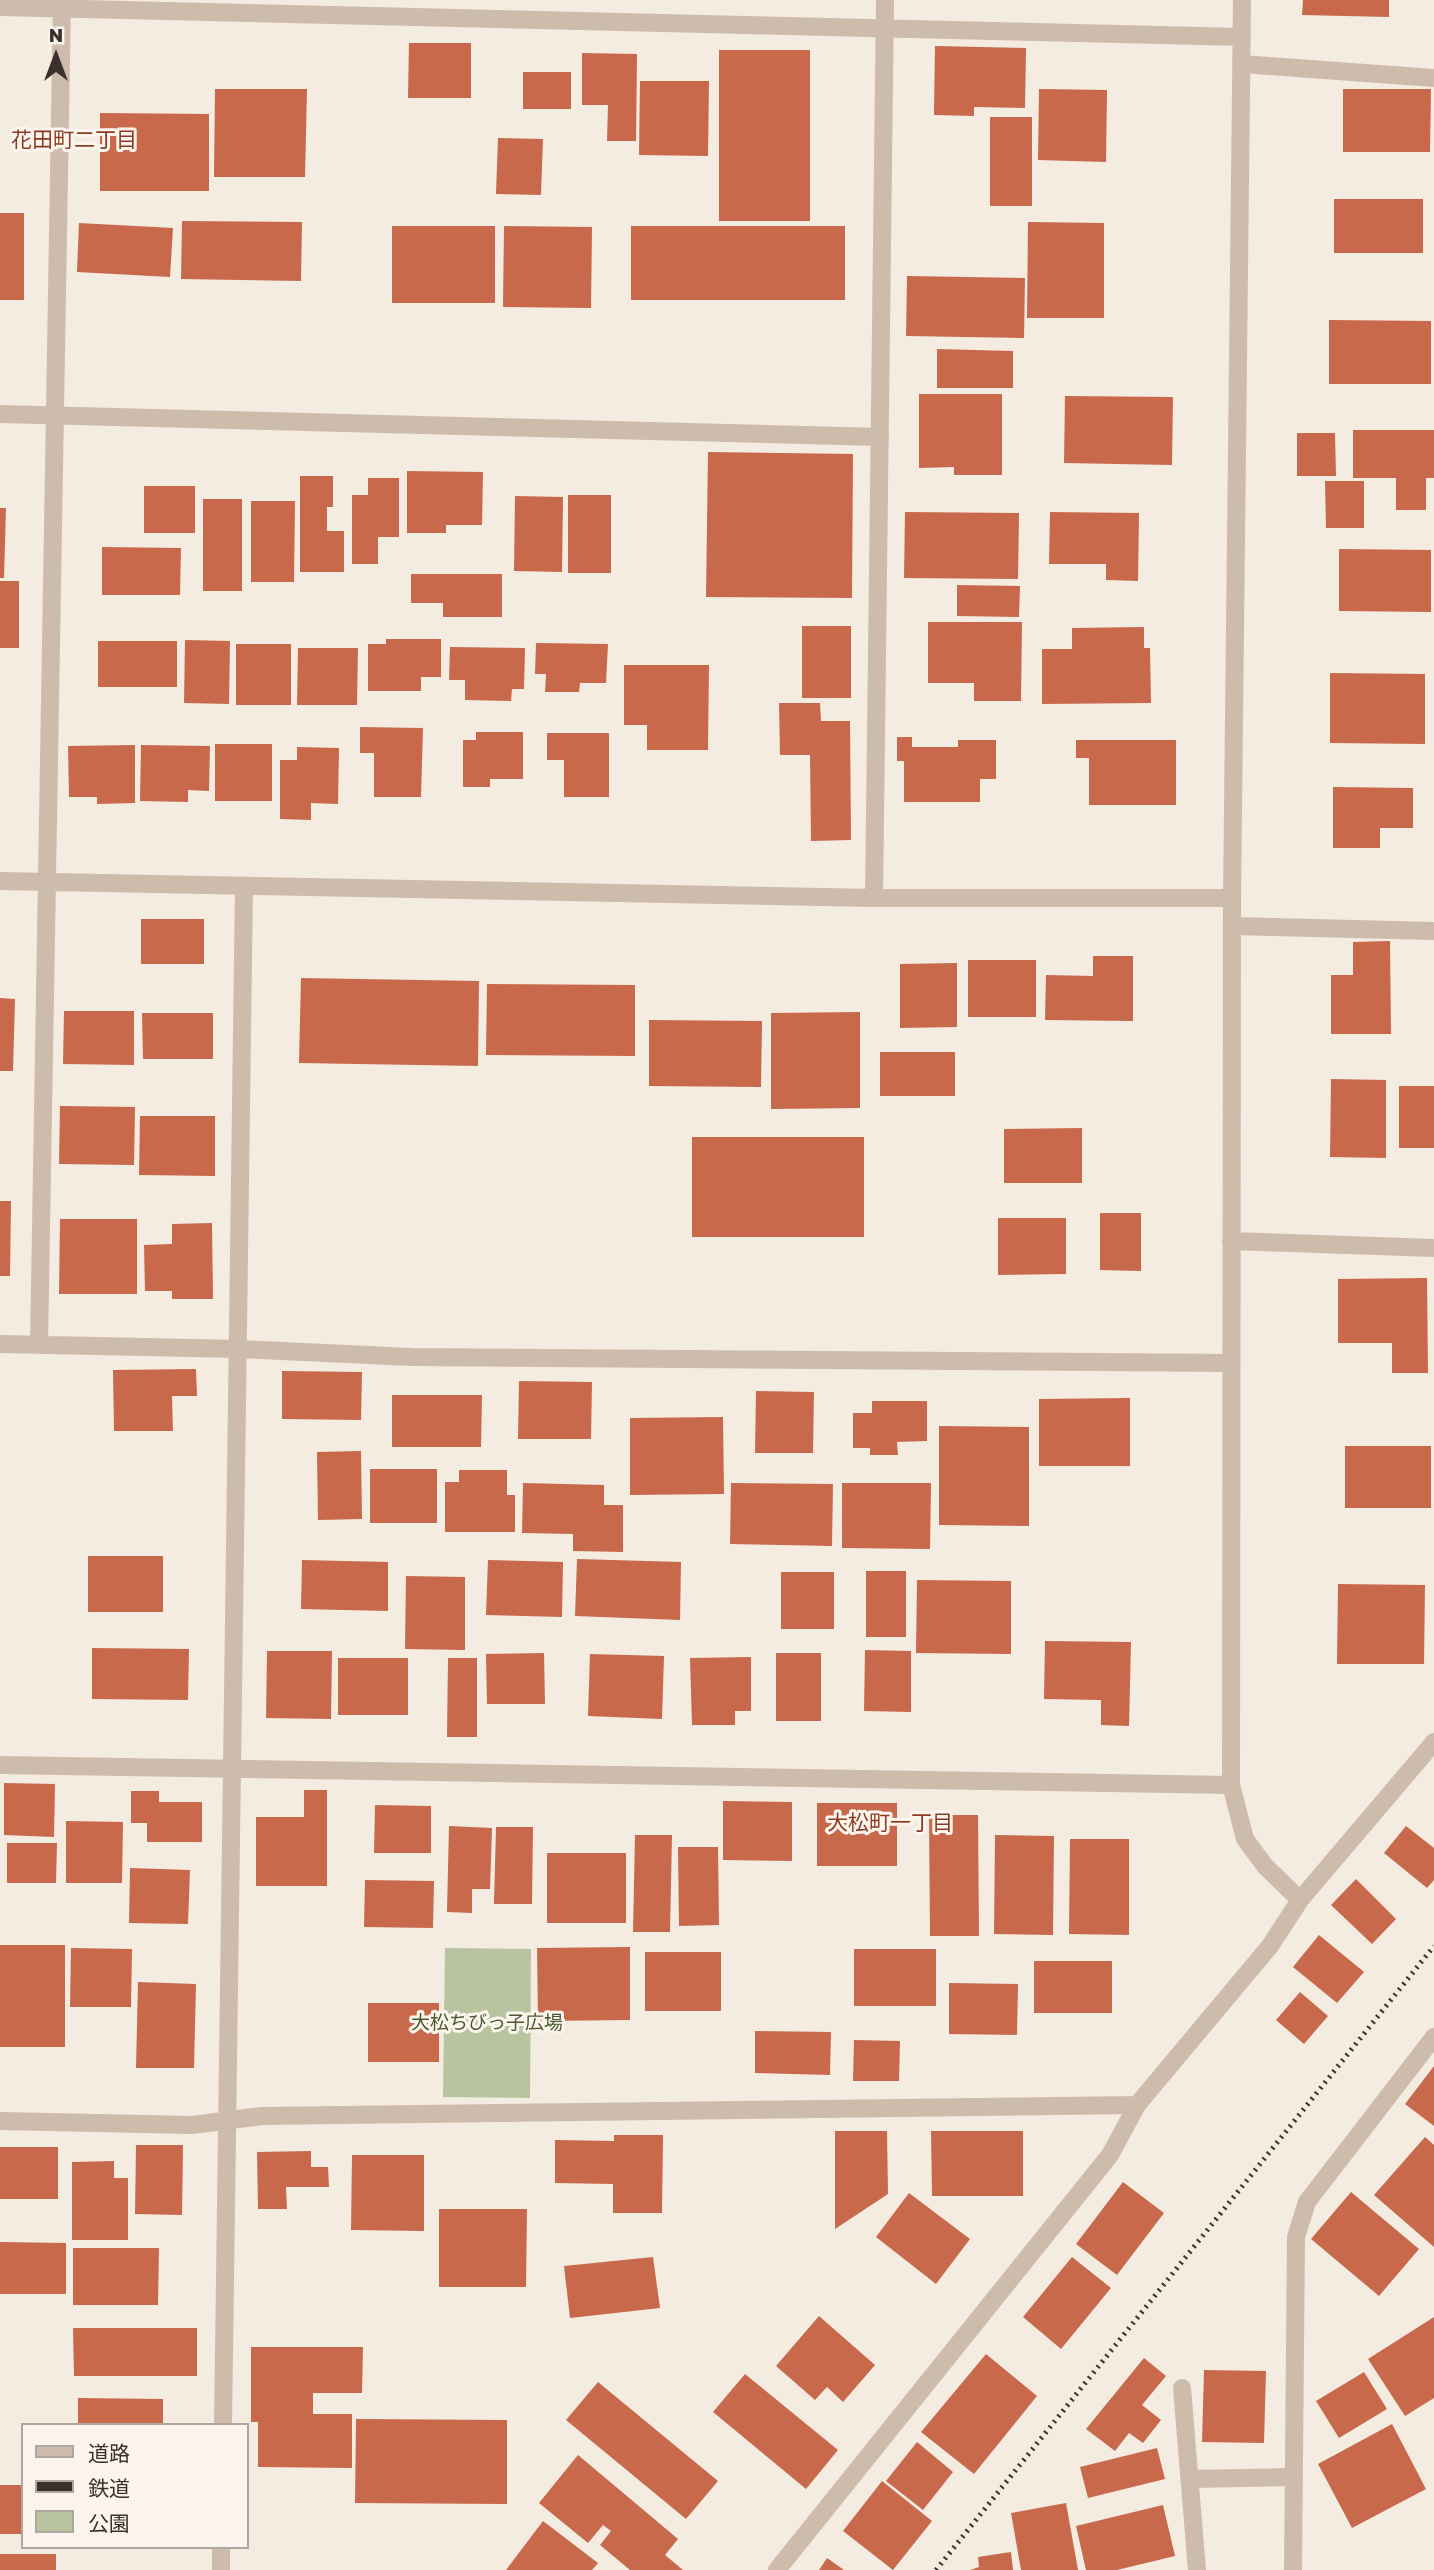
<!DOCTYPE html>
<meta charset="utf-8">
<style>
body{margin:0}
#map{position:relative;width:1434px;height:2570px;overflow:hidden;background:#f4ebe1;font-family:"Golos Text","Noto Sans JP",sans-serif}
canvas{display:block}
.legend{position:absolute;left:21px;top:2423px;width:228px;height:126px;box-sizing:border-box;background:#fbf5ee;border:2px solid #aea6a0;margin:0;padding:9px 12px;list-style:none;font-size:21px;color:#3b302b}
.legend li{display:flex;align-items:center;gap:14px;height:35px}
.legend b{width:35px;border:2px solid #aea6a0}
.north{position:absolute;left:21px;top:21px;width:70px;height:70px;-webkit-text-stroke:5px #fbf5ee;paint-order:stroke;rotate:0deg;font-size:19px;font-weight:700;line-height:28px;text-align:center;color:#3b302b}
.north::after{content:'';display:block;margin:auto;width:24px;height:32px;background:#3b302b;clip-path:polygon(50% 0,100% 100%,50% 72%,0 100%)}
</style>
<div id="map">
<canvas width="1434" height="2570"></canvas>
<ul class="legend">
<li><b style="height:9px;background:#cdbbac"></b>道路</li>
<li><b style="height:9px;background:#3b302b"></b>鉄道</li>
<li><b style="height:19px;background:#b8c4a0"></b>公園</li>
</ul>
<div class="north">N</div>
</div>
<script>
const c = document.querySelector('canvas').getContext('2d');
c.lineJoin = 'round';
function paint(path, color) { c.fillStyle = color; c.fill(path, 'evenodd'); }
const poly = rows => new Path2D(rows.map(r => 'M' + r).join(''));
function strokePath(path, color, width, dash) { c.strokeStyle = color; c.lineWidth = width; c.lineCap = dash ? 'butt' : 'round'; c.setLineDash(dash || []); c.stroke(path); }
function drawText(font, color, halo, rows, align = 'center') {
  c.font = font + ' "Golos Text","Noto Sans JP",sans-serif'; c.lineWidth = 6; c.setLineDash([]); c.textBaseline = 'middle'; c.strokeStyle = halo; c.fillStyle = color; for (const [text, x, y, turn = 0] of rows) {
    c.save(); c.translate(x, y); c.rotate((+turn || 0) * Math.PI / 180); c.textAlign = isNaN(turn) ? turn : align; if (halo) c.strokeText(text, 0, 0); c.fillText(text, 0, 0); c.restore();
  }
}
paint(poly([
 [445,1948,531,1949,530,2098,443,2097]
]), '#b8c4a0');
paint(poly([
 [1303,0,1389,0,1389,17,1302,15],
 [409,43,471,43,471,98,408,98],
 [935,46,1026,48,1025,108,974,107,974,116,934,115],
 [719,50,810,50,810,221,719,221],
 [582,53,637,54,636,141,607,141,608,105,582,105],
 [523,72,571,72,571,109,523,109],
 [640,81,709,81,708,156,639,155],
 [215,89,307,89,305,177,214,177],
 [1039,89,1107,90,1106,162,1038,160],
 [1343,89,1431,89,1430,152,1343,152],
 [100,113,209,114,209,191,100,191],
 [990,117,1032,117,1032,206,990,206],
 [498,138,543,139,541,195,496,194],
 [1334,199,1423,199,1423,253,1334,253],
 [0,213,24,213,24,300,0,300],
 [182,221,302,222,301,281,181,279],
 [1028,222,1104,223,1104,318,1027,318],
 [79,223,173,228,170,277,77,272],
 [392,226,495,226,495,303,392,303],
 [504,226,592,227,591,308,503,307],
 [631,226,845,226,845,300,631,300],
 [907,276,1025,278,1024,338,906,336],
 [1329,320,1431,321,1431,384,1329,384],
 [937,349,1013,351,1013,388,937,388],
 [919,394,1002,394,1002,475,954,475,954,467,919,468],
 [1065,396,1173,397,1172,465,1064,463],
 [1353,430,1434,430,1434,478,1426,478,1426,510,1396,510,1396,478,1353,478],
 [1297,433,1335,433,1336,476,1297,476],
 [708,452,853,454,852,598,706,597],
 [407,471,483,472,482,525,446,525,446,533,407,533],
 [300,476,333,476,333,507,327,507,327,531,344,531,344,572,300,572],
 [368,478,399,478,399,537,378,537,378,564,352,564,352,495,368,495],
 [1325,481,1364,481,1364,528,1326,528],
 [144,486,195,486,195,533,144,533],
 [568,495,611,495,611,573,568,573],
 [515,496,563,497,562,572,514,571],
 [203,499,242,499,242,591,203,591],
 [251,501,295,501,294,582,251,582],
 [0,508,6,508,4,578,0,578],
 [905,512,1019,513,1018,579,904,578],
 [1050,512,1139,513,1138,581,1106,580,1106,564,1049,564],
 [102,547,181,548,180,595,102,595],
 [1339,549,1431,550,1431,612,1339,611],
 [411,574,502,574,502,617,443,617,443,603,411,603],
 [0,581,19,581,19,648,0,648],
 [957,585,1020,586,1019,617,957,616],
 [928,622,1022,622,1021,701,974,701,974,683,928,683],
 [802,626,851,626,851,698,802,698],
 [1144,627,1144,648,1150,648,1151,703,1042,704,1042,649,1072,649,1072,628],
 [386,639,441,639,441,677,421,677,421,691,368,691,368,644,386,644],
 [185,640,230,641,229,704,184,703],
 [98,641,177,641,177,687,98,687],
 [536,643,608,644,606,683,580,683,579,692,545,692,546,674,535,674],
 [236,644,291,644,291,705,236,705],
 [450,647,525,648,524,689,512,689,511,701,465,700,465,680,449,680],
 [298,648,358,648,357,705,297,705],
 [624,665,709,665,708,750,647,750,647,725,624,725],
 [1330,673,1425,674,1425,744,1330,743],
 [779,703,820,703,821,721,850,721,851,840,811,841,810,755,780,755],
 [360,727,423,728,421,797,374,797,374,753,360,753],
 [476,732,523,732,523,779,490,779,490,787,463,787,463,740,476,740],
 [547,733,609,733,609,797,564,797,564,760,547,760],
 [897,737,912,737,912,747,958,747,958,740,996,740,996,779,980,779,980,802,904,802,904,761,897,761],
 [1076,740,1176,740,1176,805,1089,805,1089,758,1076,758],
 [215,744,272,744,272,801,215,801],
 [135,745,135,803,97,804,97,797,69,797,68,746],
 [141,745,210,746,209,791,188,790,188,802,140,801],
 [297,747,339,748,338,804,311,803,311,820,280,819,280,760,297,760],
 [1333,787,1413,788,1413,828,1380,828,1380,848,1333,848],
 [141,919,204,919,204,964,141,964],
 [1390,941,1391,1034,1331,1034,1331,975,1353,975,1353,942],
 [1093,956,1133,956,1133,1021,1045,1020,1046,975,1093,976],
 [968,960,1036,960,1036,1017,968,1017],
 [957,963,957,1027,900,1028,900,964],
 [301,978,479,981,478,1066,299,1063],
 [487,984,635,985,635,1056,486,1055],
 [0,998,15,999,13,1071,0,1071],
 [64,1011,134,1011,134,1065,63,1064],
 [860,1012,860,1108,771,1109,771,1013],
 [142,1013,213,1013,213,1059,143,1059],
 [649,1020,762,1021,761,1087,649,1086],
 [880,1052,955,1052,955,1096,880,1096],
 [1331,1079,1386,1080,1386,1158,1330,1157],
 [1399,1086,1434,1086,1434,1148,1399,1148],
 [60,1106,135,1107,134,1165,59,1164],
 [140,1116,215,1116,215,1176,139,1175],
 [1082,1128,1082,1183,1004,1183,1004,1129],
 [692,1137,864,1137,864,1237,692,1237],
 [0,1201,11,1201,10,1276,0,1276],
 [1100,1213,1141,1213,1141,1271,1100,1270],
 [998,1218,1066,1218,1066,1274,998,1275],
 [60,1219,137,1219,137,1294,59,1294],
 [212,1223,213,1299,172,1299,172,1291,145,1291,144,1245,172,1244,172,1224],
 [1427,1278,1428,1373,1392,1373,1392,1343,1338,1343,1338,1279],
 [196,1369,197,1396,172,1396,173,1431,114,1431,113,1370],
 [282,1371,362,1372,361,1420,282,1419],
 [519,1381,592,1382,591,1439,518,1439],
 [756,1391,814,1392,813,1453,755,1453],
 [392,1395,482,1395,481,1447,392,1447],
 [1130,1398,1130,1466,1039,1466,1039,1399],
 [872,1401,927,1401,927,1441,897,1442,898,1455,870,1455,870,1448,853,1448,853,1413,872,1413],
 [723,1417,724,1494,630,1495,630,1418],
 [939,1426,1029,1427,1029,1526,939,1525],
 [1345,1446,1431,1446,1431,1508,1345,1508],
 [361,1451,362,1519,318,1520,317,1452],
 [370,1469,437,1469,437,1523,370,1523],
 [459,1470,507,1470,507,1495,515,1495,515,1532,445,1532,445,1482,459,1482],
 [523,1483,604,1485,604,1505,623,1505,623,1552,573,1551,573,1534,522,1533],
 [731,1483,833,1484,832,1546,730,1544],
 [842,1483,931,1483,930,1549,842,1548],
 [88,1556,163,1556,163,1612,88,1612],
 [577,1559,681,1562,680,1620,575,1616],
 [302,1560,388,1562,388,1611,301,1609],
 [488,1560,563,1562,562,1617,486,1615],
 [866,1571,906,1571,906,1637,866,1637],
 [781,1572,834,1572,834,1629,781,1629],
 [406,1576,465,1577,465,1650,405,1649],
 [917,1580,1011,1581,1011,1654,916,1653],
 [1338,1584,1425,1585,1424,1664,1337,1664],
 [1045,1641,1131,1642,1129,1726,1101,1725,1101,1700,1044,1699],
 [92,1648,189,1649,188,1700,92,1699],
 [865,1650,911,1651,911,1712,864,1711],
 [267,1651,332,1651,331,1719,266,1718],
 [544,1653,545,1704,487,1704,486,1654],
 [776,1653,821,1653,821,1721,776,1721],
 [590,1654,664,1656,662,1719,588,1716],
 [751,1657,751,1711,735,1711,735,1725,692,1725,690,1658],
 [338,1658,408,1658,408,1715,338,1715],
 [448,1658,477,1658,477,1737,447,1737],
 [4,1783,55,1784,54,1837,4,1835],
 [304,1790,327,1790,327,1886,256,1886,256,1817,304,1817],
 [131,1791,159,1791,159,1802,202,1802,202,1842,147,1842,147,1823,131,1823],
 [723,1801,792,1802,792,1861,723,1860],
 [817,1803,897,1803,897,1866,817,1866],
 [375,1805,431,1806,431,1853,374,1853],
 [929,1815,978,1815,979,1936,930,1936],
 [66,1821,123,1822,122,1883,66,1883],
 [449,1826,492,1828,490,1889,472,1889,472,1913,447,1912],
 [1406,1826,1434,1848,1434,1880,1427,1888,1384,1853],
 [496,1827,533,1827,532,1904,494,1904],
 [635,1835,672,1835,670,1932,633,1932],
 [995,1835,1054,1836,1053,1935,994,1934],
 [1070,1839,1129,1839,1129,1935,1069,1934],
 [7,1843,57,1843,56,1883,7,1883],
 [678,1847,718,1847,719,1925,679,1926],
 [547,1853,626,1853,626,1923,547,1923],
 [130,1868,190,1870,188,1924,129,1923],
 [1356,1879,1396,1919,1372,1944,1331,1905],
 [365,1880,434,1881,433,1928,364,1927],
 [1319,1935,1364,1972,1337,2003,1293,1967],
 [0,1945,65,1945,65,2047,0,2047],
 [630,1947,630,2020,538,2021,537,1948],
 [71,1948,132,1949,131,2007,70,2007],
 [854,1949,936,1949,936,2006,854,2006],
 [645,1952,721,1952,721,2011,645,2011],
 [1034,1961,1112,1961,1112,2013,1034,2013],
 [138,1982,196,1984,194,2068,136,2068],
 [949,1983,1018,1984,1017,2035,949,2034],
 [1300,1992,1328,2016,1304,2044,1276,2020],
 [368,2003,439,2003,439,2062,368,2062],
 [755,2031,831,2032,830,2075,755,2073],
 [854,2040,900,2041,899,2081,853,2081],
 [1434,2066,1434,2126,1405,2104],
 [835,2131,887,2131,888,2194,835,2229],
 [931,2131,1023,2131,1023,2196,932,2196],
 [614,2135,663,2135,662,2213,613,2213,613,2184,555,2183,555,2140,614,2141],
 [1425,2137,1434,2145,1434,2247,1374,2195],
 [136,2145,183,2145,182,2215,135,2214],
 [0,2147,58,2147,58,2199,0,2199],
 [311,2151,311,2167,328,2167,329,2187,286,2187,287,2209,258,2209,257,2152],
 [352,2155,424,2155,424,2231,351,2230],
 [114,2161,114,2178,128,2178,128,2240,72,2240,72,2162],
 [1123,2182,1164,2213,1117,2275,1076,2244],
 [1351,2192,1419,2249,1379,2296,1311,2239],
 [909,2193,970,2239,936,2284,876,2237],
 [439,2209,527,2209,526,2287,439,2287],
 [0,2242,66,2243,66,2294,0,2294],
 [73,2248,159,2248,158,2305,73,2305],
 [653,2257,660,2308,570,2318,564,2266],
 [1072,2257,1111,2288,1061,2349,1023,2317],
 [819,2316,875,2365,843,2402,827,2387,815,2400,776,2366],
 [1434,2317,1434,2398,1405,2416,1368,2359],
 [73,2328,197,2328,197,2376,74,2376],
 [251,2347,363,2347,362,2393,313,2393,313,2414,352,2414,352,2468,258,2467,258,2422,251,2422],
 [986,2354,1037,2396,974,2474,921,2432],
 [1144,2358,1166,2376,1142,2405,1161,2420,1143,2443,1129,2433,1115,2451,1086,2429],
 [1204,2370,1266,2371,1264,2443,1202,2442],
 [1364,2372,1387,2409,1339,2438,1316,2401],
 [745,2374,838,2450,806,2489,713,2412],
 [598,2382,718,2481,686,2519,566,2420],
 [78,2398,163,2399,163,2425,78,2425],
 [356,2419,507,2420,507,2504,355,2503],
 [1392,2424,1426,2489,1352,2528,1318,2464],
 [917,2442,953,2472,923,2510,886,2481],
 [1157,2448,1165,2479,1088,2498,1080,2467],
 [578,2455,678,2539,665,2555,683,2570,630,2570,600,2545,611,2531,603,2525,588,2543,539,2503],
 [882,2481,932,2521,893,2570,843,2531],
 [0,2485,23,2485,23,2534,0,2534],
 [1066,2503,1078,2570,1021,2570,1011,2513],
 [1163,2505,1175,2556,1117,2570,1086,2570,1076,2526],
 [543,2521,598,2563,592,2570,506,2570],
 [1011,2552,1013,2570,970,2570,979,2567,978,2557],
 [0,2554,56,2554,56,2570,0,2570],
 [827,2558,844,2570,819,2570]
]), '#c8694b');
strokePath(poly([
 [1182,2388,1197,2570],
 [1190,2479,1294,2477]
]), '#cdbbac', 18);
strokePath(poly([
 [1242,0,1232,898,1231,1785,1245,1839,1265,1866,1300,1900],
 [0,7,1242,37],
 [1242,64,1434,78],
 [0,414,880,437],
 [0,881,874,898,1232,898],
 [874,898,885,0],
 [1233,926,1434,931],
 [1231,1241,1434,1248],
 [0,1344,239,1349,411,1357,1231,1363],
 [39,1345,62,0],
 [0,1765,1231,1785],
 [0,2121,192,2125,262,2116,1137,2105],
 [223,2425,244,887],
 [221,2570,221,2547],
 [777,2570,1110,2155,1137,2105,1270,1946,1300,1900,1434,1742],
 [1293,2570,1296,2237,1307,2202,1434,2037]
]), '#cdbbac', 18);
strokePath(poly([
 [936,2570,1434,1946]
]), '#3b302b', 5, [2, 5]);
drawText('19px', '#4a5a2e', '#fbf5ee', [
 ["大松ちびっ子広場",487,2023]
]);
drawText('21px', '#8c3b22', '#fbf5ee', [
 ["花田町二丁目",74,140],
 ["大松町一丁目",890,1823]
]);
</script>
